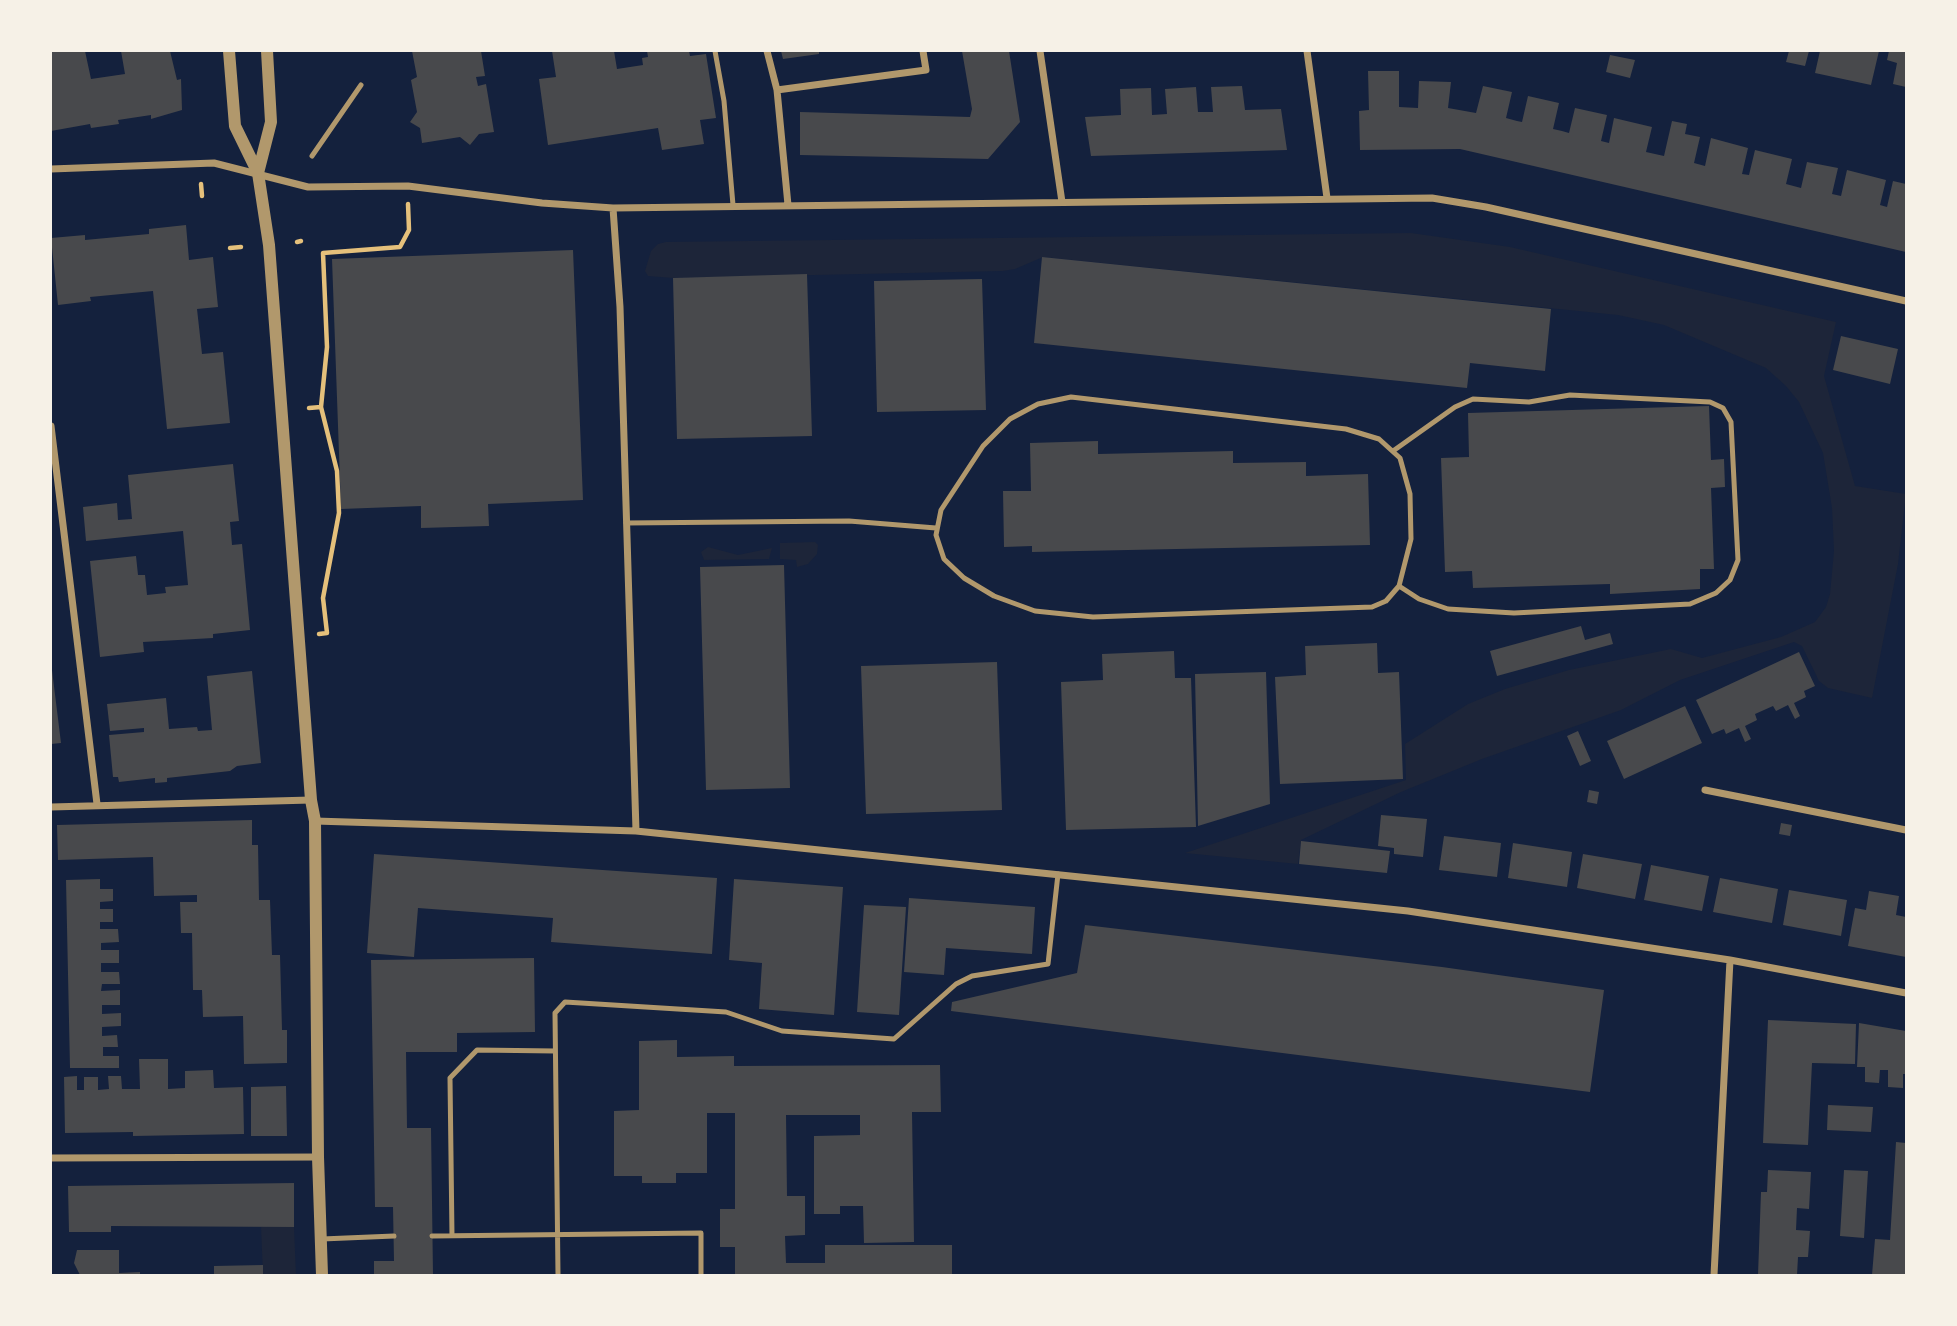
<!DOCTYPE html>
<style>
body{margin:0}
#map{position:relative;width:1957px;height:1326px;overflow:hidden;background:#14213d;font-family:"Noto Sans",sans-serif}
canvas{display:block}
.frame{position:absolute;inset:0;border:52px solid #f6f1e7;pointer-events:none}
</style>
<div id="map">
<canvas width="1957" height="1326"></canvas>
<div class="frame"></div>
</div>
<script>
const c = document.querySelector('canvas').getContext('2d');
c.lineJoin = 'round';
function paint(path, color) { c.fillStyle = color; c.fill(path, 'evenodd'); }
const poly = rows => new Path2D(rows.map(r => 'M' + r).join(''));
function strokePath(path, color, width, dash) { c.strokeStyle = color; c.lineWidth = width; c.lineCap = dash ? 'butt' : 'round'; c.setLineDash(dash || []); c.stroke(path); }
paint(poly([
 [1411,233,1510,247,1836,322,1824,376,1855,486,1906,494,1898,564,1872,698,1828,688,1819,681,1802,646,1794,642,1680,680,1621,710,1482,759,1401,792,1301,840,1298,864,1185,853,1406,780,1405,744,1468,704,1505,689,1569,670,1671,649,1702,658,1781,637,1815,622,1826,607,1830,594,1834,551,1832,508,1823,453,1799,402,1786,386,1766,368,1664,325,1618,315,1043,257,1015,269,1003,271,673,278,648,276,645,271,651,251,658,244,666,242],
 [815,542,818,545,817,554,808,564,797,567,796,560,780,559,780,543],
 [708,547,738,555,772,548,769,559,704,560,701,552],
 [261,1227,294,1227,296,1275,263,1275]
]), '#1d2539');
paint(poly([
 [51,51,85,51,91,79,125,74,121,51,170,51,177,80,181,79,182,110,151,119,151,115,118,120,119,124,91,128,90,124,51,131],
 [412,51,481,51,485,76,476,77,478,86,486,84,494,132,479,134,470,145,460,137,422,143,420,128,410,122,417,112,411,80,417,77],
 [552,51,614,51,617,69,643,65,642,58,648,57,647,51,689,51,690,56,706,54,716,118,700,120,704,144,662,150,658,128,548,145,539,79,556,77],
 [781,51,819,51,819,54,783,59],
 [962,51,1009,51,1020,122,988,159,800,155,800,112,970,117,972,109],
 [1789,51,1809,51,1805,66,1786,62],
 [1820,51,1879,51,1871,85,1815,73],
 [1889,51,1906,51,1906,87,1893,84,1897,63,1887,60],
 [1610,55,1635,60,1630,78,1606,72],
 [1368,71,1399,71,1399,107,1418,108,1419,81,1451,82,1448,108,1476,113,1483,86,1512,92,1506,118,1517,121,1522,122,1528,96,1559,103,1553,129,1562,131,1569,133,1575,108,1607,115,1601,141,1609,143,1614,118,1652,127,1646,152,1664,156,1672,121,1687,124,1685,134,1700,137,1694,163,1705,166,1711,138,1748,148,1742,174,1749,175,1755,150,1792,159,1786,184,1801,188,1807,162,1838,168,1832,194,1841,196,1847,170,1886,180,1880,205,1887,207,1893,181,1906,184,1906,252,1460,149,1360,150,1359,111,1369,110],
 [1242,86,1245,110,1281,109,1287,150,1091,156,1085,117,1121,115,1120,89,1151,88,1152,115,1167,114,1165,89,1196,87,1198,112,1213,112,1211,87],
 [186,225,189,260,213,257,218,307,197,309,202,354,223,352,230,423,167,429,153,291,90,297,91,301,58,305,51,238,85,235,85,240,149,234,149,229],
 [573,250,583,500,488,504,489,526,421,528,421,506,341,509,332,259],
 [1042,257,1551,309,1545,371,1470,363,1467,388,1034,343],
 [807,274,812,436,677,439,673,278],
 [982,279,986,410,877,412,874,281],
 [1841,336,1898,349,1890,384,1833,370],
 [1709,406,1711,460,1724,459,1725,487,1711,488,1714,569,1700,569,1700,589,1610,594,1610,584,1473,588,1472,571,1445,572,1441,458,1469,457,1468,413],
 [1098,441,1098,454,1233,451,1233,463,1306,462,1306,476,1368,474,1370,545,1032,552,1032,546,1004,547,1003,491,1031,491,1030,443],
 [233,464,239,521,230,522,232,545,242,544,250,630,213,634,213,638,143,642,144,652,100,657,90,561,136,556,138,575,145,575,147,595,166,593,165,587,188,585,183,531,86,541,83,507,117,503,118,520,132,519,128,475],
 [784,565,790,788,706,790,700,567],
 [1581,626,1585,640,1610,633,1613,644,1497,676,1490,651],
 [1377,643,1378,673,1399,672,1403,779,1280,784,1275,677,1306,675,1305,646],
 [1174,651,1175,678,1191,678,1196,827,1066,830,1061,682,1103,680,1102,654],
 [1799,652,1815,686,1804,691,1806,697,1794,703,1800,716,1795,719,1788,705,1776,711,1773,706,1755,714,1757,720,1745,726,1751,739,1745,742,1739,728,1726,734,1724,729,1712,734,1696,700],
 [51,662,61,743,51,744],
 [997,662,1002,810,866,814,861,666],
 [252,671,261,763,237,766,230,771,167,778,167,782,155,783,155,778,119,782,118,777,113,777,109,735,144,732,144,728,110,731,107,704,166,698,169,729,197,727,198,731,212,730,207,676],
 [1266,672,1270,804,1198,826,1195,674],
 [1685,706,1702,743,1624,779,1607,741],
 [1578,731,1591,761,1580,766,1567,736],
 [1589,790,1599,792,1597,804,1587,802],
 [1381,815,1427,819,1423,857,1394,854,1394,848,1378,846],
 [252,820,252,845,258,845,259,900,270,900,272,955,280,955,282,1030,287,1030,287,1063,244,1064,243,1016,203,1017,202,990,193,990,192,933,181,933,180,902,197,902,197,895,154,896,153,857,58,860,57,825],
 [1781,823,1792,825,1790,836,1779,834],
 [1444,836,1501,843,1497,877,1439,870],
 [1301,841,1390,851,1387,873,1299,864],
 [1513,843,1572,852,1567,887,1508,878],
 [374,854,717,878,712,954,551,942,553,918,418,908,414,957,367,953],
 [1583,854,1642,864,1635,899,1577,888],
 [1651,865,1709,876,1702,911,1644,900],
 [1720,878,1778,889,1772,923,1713,912],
 [100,879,100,889,113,889,113,901,100,902,100,909,113,909,113,922,100,922,100,929,118,929,119,942,101,943,101,950,119,950,119,963,101,963,101,972,119,972,120,984,102,984,101,991,120,990,120,1005,102,1005,102,1014,121,1013,121,1026,102,1027,102,1036,117,1035,118,1047,103,1047,103,1056,119,1056,119,1068,70,1068,66,880],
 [734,879,843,887,834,1015,759,1009,762,963,729,960],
 [1789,890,1847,900,1841,936,1783,925],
 [1869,891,1899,896,1896,915,1906,917,1906,957,1848,946,1855,908,1866,910],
 [909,898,1035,907,1032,954,946,948,944,975,904,972],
 [864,905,906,907,899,1015,857,1012],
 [1085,925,1442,967,1604,990,1590,1092,951,1011,952,1002,1077,973],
 [534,958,535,1032,457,1033,457,1052,406,1052,407,1128,431,1128,433,1275,374,1275,374,1261,394,1261,393,1207,375,1207,371,960],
 [1768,1020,1856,1024,1855,1064,1812,1063,1808,1145,1763,1143],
 [1859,1023,1906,1031,1906,1074,1903,1074,1903,1088,1888,1087,1888,1070,1880,1070,1879,1083,1865,1082,1865,1067,1857,1067],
 [677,1040,677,1057,734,1056,734,1066,940,1065,941,1112,912,1112,914,1242,864,1243,863,1206,840,1206,840,1214,814,1214,814,1136,860,1135,860,1115,786,1115,787,1196,805,1196,805,1235,785,1236,786,1263,825,1263,825,1245,952,1245,952,1275,735,1275,735,1247,720,1247,720,1209,735,1209,735,1113,707,1113,707,1173,676,1173,676,1183,642,1183,642,1176,614,1176,614,1111,639,1110,639,1041],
 [139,1059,168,1059,168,1089,185,1088,185,1071,213,1070,214,1088,243,1087,244,1134,133,1136,133,1132,65,1133,64,1077,77,1076,77,1090,84,1090,84,1077,98,1077,98,1090,109,1089,108,1076,121,1076,122,1089,140,1089],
 [286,1086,287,1136,251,1136,251,1087],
 [1828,1105,1873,1107,1871,1132,1827,1130],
 [1896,1142,1906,1143,1906,1275,1872,1275,1875,1239,1890,1240],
 [1768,1170,1811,1172,1809,1209,1797,1208,1796,1230,1810,1231,1808,1257,1798,1257,1797,1275,1758,1275,1761,1192,1767,1192],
 [1844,1170,1868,1171,1864,1238,1840,1236],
 [294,1183,294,1227,111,1226,111,1232,69,1232,68,1186],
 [77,1250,119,1250,119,1273,140,1272,140,1275,80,1275,74,1263],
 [263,1265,263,1275,214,1275,214,1266]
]), '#48494c');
strokePath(poly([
 [201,184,202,196],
 [297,242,301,241],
 [230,248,241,247],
 [309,408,321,407],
 [319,634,327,633,323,598,339,513,337,471,321,407,327,347,323,253,400,247,409,230,408,204]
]), '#e5c07b', 4.5);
strokePath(poly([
 [715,51,724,101,733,205],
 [312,156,361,85],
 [1071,397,1346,429,1379,439,1400,458,1410,494,1411,539,1399,586,1386,601,1372,607,1093,617,1035,611,994,596,964,578,944,559,936,535,941,510,983,446,1010,419,1038,404,1071,397],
 [1393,451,1455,407,1473,399,1529,402,1570,395,1710,402,1723,408,1731,422,1738,560,1730,580,1716,593,1690,604,1514,613,1448,609,1419,599,1399,586],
 [626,523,849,521,936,528],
 [432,1236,701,1233,701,1275],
 [452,1236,450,1078,477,1050,555,1051],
 [322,1239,394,1236],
 [558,1275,555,1013,565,1002,726,1012,782,1031,894,1039,956,984,972,976,1048,964,1058,874]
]), '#b1986c', 5);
strokePath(poly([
 [767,51,777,90,788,205],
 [1040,51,1062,202],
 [1307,51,1327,198],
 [777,90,926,70,923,51],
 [51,169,214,163,308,187,408,186,542,203,613,208,1432,198,1486,207,1906,301],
 [613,208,620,307,636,831],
 [51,426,97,804],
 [1705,790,1906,830],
 [51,807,311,800],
 [315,821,636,831,1408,911,1730,960,1906,993],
 [51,1158,318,1157],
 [1714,1275,1730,960]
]), '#b1986c', 7);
strokePath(poly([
 [229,51,235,126,258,173,269,245,311,800,315,821,318,1157,322,1275],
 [258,173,271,122,267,51]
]), '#b1986c', 12);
</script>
